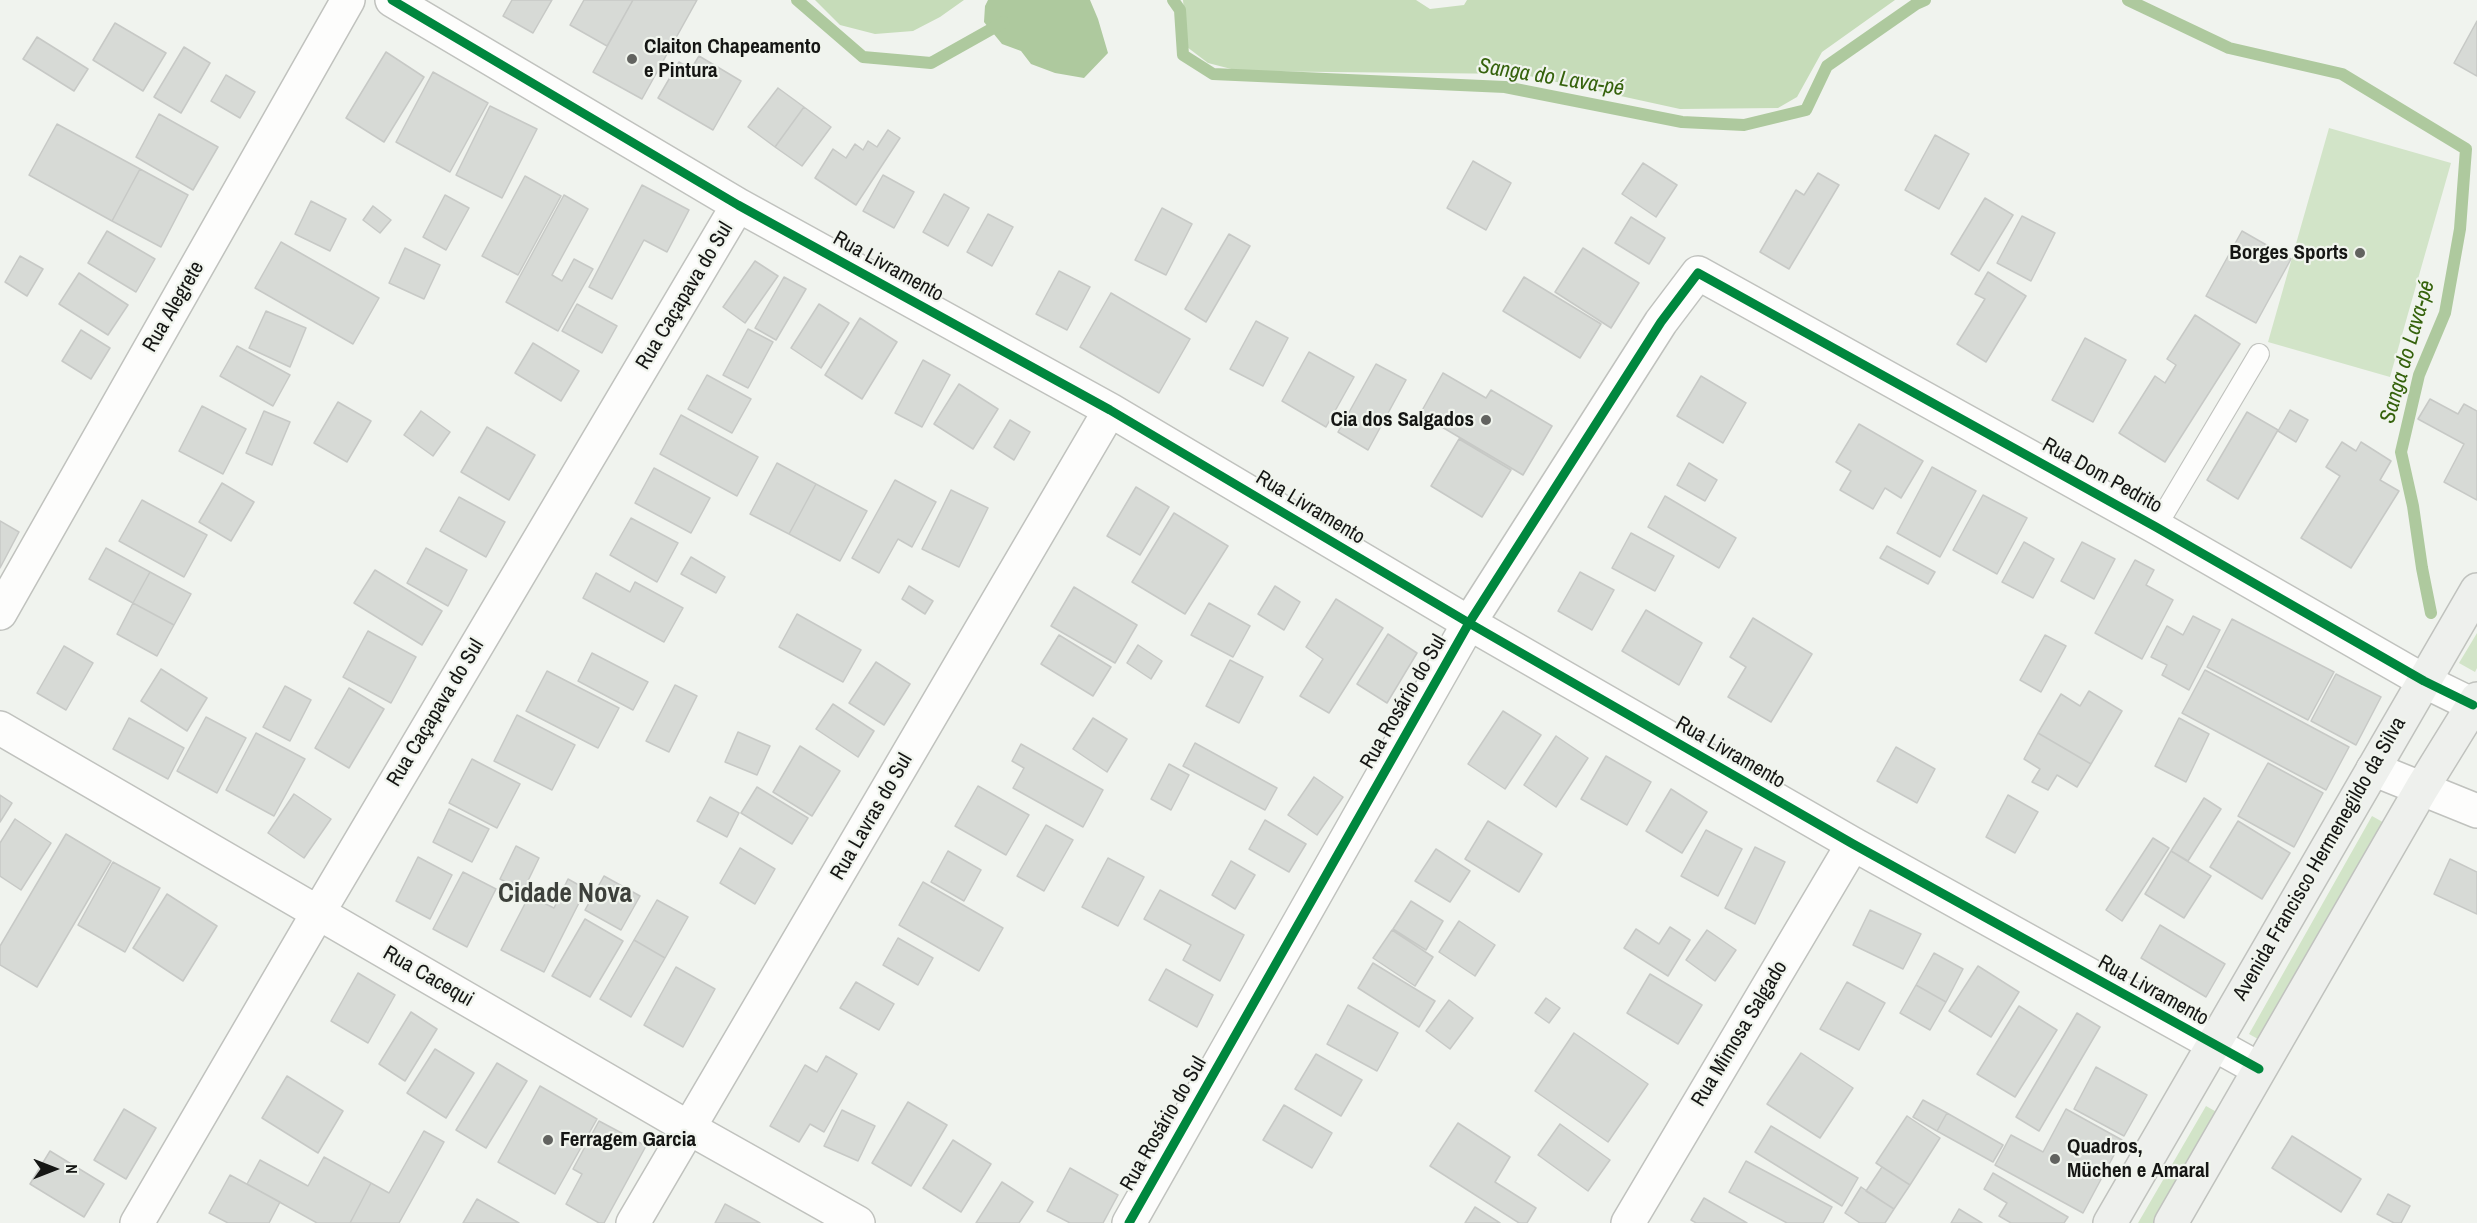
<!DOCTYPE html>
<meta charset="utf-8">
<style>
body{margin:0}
#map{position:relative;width:2477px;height:1223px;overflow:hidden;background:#f0f3ee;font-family:"Archivo Narrow",sans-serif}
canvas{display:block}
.north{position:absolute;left:24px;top:1139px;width:60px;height:60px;-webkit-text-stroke:4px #f0f4ed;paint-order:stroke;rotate:90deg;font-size:16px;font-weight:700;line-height:24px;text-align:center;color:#151614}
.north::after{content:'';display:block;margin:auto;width:21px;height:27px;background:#151614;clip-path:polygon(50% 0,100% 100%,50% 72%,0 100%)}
</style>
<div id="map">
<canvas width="2477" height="1223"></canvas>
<div class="north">N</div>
</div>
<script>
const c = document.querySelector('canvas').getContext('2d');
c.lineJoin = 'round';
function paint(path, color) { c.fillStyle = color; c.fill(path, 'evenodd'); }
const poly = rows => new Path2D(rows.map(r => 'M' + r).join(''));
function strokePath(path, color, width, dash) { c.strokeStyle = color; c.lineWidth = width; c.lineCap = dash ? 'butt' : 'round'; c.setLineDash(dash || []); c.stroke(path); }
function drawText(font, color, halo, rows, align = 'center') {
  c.font = font + ' "Archivo Narrow",sans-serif'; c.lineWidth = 4.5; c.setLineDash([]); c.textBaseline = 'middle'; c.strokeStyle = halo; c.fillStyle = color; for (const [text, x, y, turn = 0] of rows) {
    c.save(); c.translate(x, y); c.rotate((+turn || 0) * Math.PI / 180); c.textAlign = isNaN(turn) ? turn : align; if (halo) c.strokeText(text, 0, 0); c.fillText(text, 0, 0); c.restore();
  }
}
paint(poly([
 [2329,128,2451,163,2390,377,2268,342],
 [2477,633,2477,668,2475,672,2459,663],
 [2372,816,2388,825,2265,1043,2249,1034],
 [2206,1106,2222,1115,2159,1223,2138,1223]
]), '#d2e4c8');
paint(poly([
 [815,0,964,0,940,17,913,31,875,34,840,25],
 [1183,0,1416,0,1430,9,1464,5,1467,0,1895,0,1822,52,1797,97,1778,108,1680,109,1520,74,1239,71,1208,63,1187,47]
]), '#c6dcb9');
paint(poly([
 [988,0,1090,0,1098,19,1108,53,1084,78,1055,73,1031,64,1021,51,1002,44,984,22,985,6]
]), '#aec99e');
strokePath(poly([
 [797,0,863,57,931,63,1004,22],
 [1173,0,1180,10,1183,55,1213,74,1505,87,1682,122,1744,125,1806,110,1827,66,1916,4,1925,0],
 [2128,0,2229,48,2342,74,2466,149,2460,229,2445,313,2419,375,2401,452,2413,506,2422,568,2431,613]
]), '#aec99e', 12);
const building = poly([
 [512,0,552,0,533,33,503,16,512,0],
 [584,0,633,0,607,46,570,25,584,0],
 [633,0,697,0,642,99,593,72,633,0],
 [2477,21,2477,76,2454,63,2477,21],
 [115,23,166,53,143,91,93,60,115,23],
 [37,37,88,69,74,91,23,59,37,37],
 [184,47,210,63,181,113,154,97,184,47],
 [386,52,424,77,384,142,346,118,386,52],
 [699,56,741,81,713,130,658,98,679,62,691,69,699,56],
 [433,72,488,103,450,172,396,142,433,72],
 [226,75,255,92,240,118,211,101,226,75],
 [778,88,804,107,775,147,748,127,778,88],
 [490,106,537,129,502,198,456,175,490,106],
 [804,107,831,127,802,166,775,147,804,107],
 [159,114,218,147,193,190,136,157,159,114],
 [57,124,140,169,112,221,29,175,57,124],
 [888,130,900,138,856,205,815,178,833,149,846,158,855,144,863,150,868,141,877,147,888,130],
 [1935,135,1969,154,1939,209,1905,190,1935,135],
 [1473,161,1511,183,1486,230,1447,208,1473,161],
 [1643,163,1677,185,1656,217,1622,194,1643,163],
 [140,169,188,195,161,247,112,221,140,169],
 [1818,173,1839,185,1789,269,1760,252,1796,190,1804,195,1818,173],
 [883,175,914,192,894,228,863,211,883,175],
 [525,176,561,196,518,275,482,256,525,176],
 [642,185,689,210,667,252,644,240,612,299,589,287,642,185],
 [944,194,969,208,948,246,923,232,944,194],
 [445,195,469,208,446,250,423,237,445,195],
 [564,195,588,209,552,275,562,281,574,259,593,269,558,331,506,302,564,195],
 [1985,198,2013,215,1979,271,1951,254,1985,198],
 [311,201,346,219,330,251,295,234,311,201],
 [373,206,391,220,380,233,363,220,373,206],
 [1162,208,1192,224,1166,275,1135,260,1162,208],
 [988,214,1013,227,992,266,967,252,988,214],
 [2022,216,2055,233,2031,281,1997,263,2022,216],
 [1631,217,1665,238,1649,264,1615,243,1631,217],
 [107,231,155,259,136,292,88,263,107,231],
 [2242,231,2291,259,2256,323,2206,296,2242,231],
 [1229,234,1250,246,1206,322,1185,309,1229,234],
 [281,242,379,298,353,344,255,288,281,242],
 [405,248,440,265,424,299,389,283,405,248],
 [1583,248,1639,283,1611,328,1555,292,1583,248],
 [20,256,43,269,27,296,5,282,20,256],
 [755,261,778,276,745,323,723,307,755,261],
 [1059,271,1090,287,1067,330,1036,314,1059,271],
 [1988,272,2026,296,1986,362,1957,344,1985,299,1975,294,1988,272],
 [79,273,128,305,108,335,59,304,79,273],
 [784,277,806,289,776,340,755,328,784,277],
 [1524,277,1601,324,1580,358,1503,311,1524,277],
 [1111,293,1190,339,1159,393,1080,347,1111,293],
 [577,304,617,326,602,353,562,331,577,304],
 [819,304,849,323,821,368,791,348,819,304],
 [266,311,306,328,290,367,249,348,266,311],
 [2195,315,2240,344,2165,462,2119,433,2155,376,2165,383,2176,365,2167,359,2195,315],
 [860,318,897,342,862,399,825,375,860,318],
 [1256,321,1288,338,1263,386,1230,369,1256,321],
 [748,329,773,342,748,388,723,375,748,329],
 [81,330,110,348,91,379,62,361,81,330],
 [2085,338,2126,360,2093,422,2052,400,2085,338],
 [533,343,579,371,561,401,515,373,533,343],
 [237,346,290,375,273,406,220,376,237,346],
 [1309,352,1354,377,1326,427,1282,401,1309,352],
 [923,360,950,375,922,427,895,413,923,360],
 [1376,364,1406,380,1368,450,1338,432,1376,364],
 [1443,373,1486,398,1491,390,1552,426,1523,475,1420,414,1443,373],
 [707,375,751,399,732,433,688,409,707,375],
 [1701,376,1746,403,1723,443,1677,416,1701,376],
 [959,384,998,409,973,449,934,424,959,384],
 [2430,399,2458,414,2464,404,2477,411,2477,500,2444,482,2464,444,2418,419,2430,399],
 [338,402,371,421,347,462,314,443,338,402],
 [202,406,246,429,223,474,179,451,202,406],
 [2290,410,2308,420,2296,442,2278,431,2290,410],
 [264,411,290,422,272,465,246,453,264,411],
 [421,411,450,432,433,456,404,435,421,411],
 [2247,412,2278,430,2238,499,2207,480,2247,412],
 [681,415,758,457,737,496,660,454,681,415],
 [1010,420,1030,432,1014,460,994,447,1010,420],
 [1859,424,1923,461,1901,498,1885,488,1873,509,1840,490,1851,471,1836,462,1859,424],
 [487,427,535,455,509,500,461,472,487,427],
 [1459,439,1511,470,1482,517,1431,486,1459,439],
 [2342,442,2356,451,2361,442,2391,461,2380,480,2399,491,2351,568,2301,538,2340,476,2326,467,2342,442],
 [777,463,816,484,789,534,750,514,777,463],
 [1689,463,1717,480,1705,501,1677,485,1689,463],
 [1932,467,1976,491,1940,557,1897,533,1932,467],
 [654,468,710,498,691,533,635,503,654,468],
 [895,480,936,502,912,547,898,539,879,573,852,558,895,480],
 [222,483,254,502,231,541,199,522,222,483],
 [816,484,867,511,840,561,789,534,816,484],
 [1136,487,1169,507,1140,555,1107,536,1136,487],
 [951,490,988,508,959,567,922,549,951,490],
 [1983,495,2027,518,1997,574,1953,550,1983,495],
 [1665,496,1736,538,1719,568,1648,527,1665,496],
 [459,497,505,522,486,557,440,531,459,497],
 [142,500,207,535,184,577,119,541,142,500],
 [1174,513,1228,546,1185,614,1132,582,1174,513],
 [631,518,678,543,657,582,610,555,631,518],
 [0,521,19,532,0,568,0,521],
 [1631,533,1674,556,1655,591,1612,568,1631,533],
 [2024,542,2054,559,2033,598,2002,582,2024,542],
 [2082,542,2115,559,2094,599,2061,581,2082,542],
 [1887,546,1935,572,1928,584,1880,558,1887,546],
 [106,548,150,572,133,603,89,579,106,548],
 [426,548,467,570,448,606,407,583,426,548],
 [691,557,725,577,716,593,681,574,691,557],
 [2135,560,2154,570,2146,585,2173,600,2142,659,2095,633,2135,560],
 [375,570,442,611,422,645,354,603,375,570],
 [150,572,191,594,174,625,133,603,150,572],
 [1580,572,1614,590,1592,630,1558,611,1580,572],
 [596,573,630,592,635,582,683,608,664,642,583,598,596,573],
 [909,586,933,601,925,614,902,599,909,586],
 [1275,586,1300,602,1284,630,1258,614,1275,586],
 [1074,587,1137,625,1115,663,1051,626,1074,587],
 [1336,599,1383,628,1329,713,1300,696,1323,659,1306,647,1336,599],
 [133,603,174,625,157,656,117,634,133,603],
 [1209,603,1250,626,1233,657,1191,635,1209,603],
 [1646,610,1702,643,1679,685,1622,651,1646,610],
 [797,614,861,650,843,682,779,647,797,614],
 [2193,616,2220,630,2189,690,2162,675,2167,665,2151,657,2167,626,2183,635,2193,616],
 [1753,618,1812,654,1771,722,1728,697,1746,667,1730,657,1753,618],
 [2232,619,2334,672,2308,720,2207,667,2232,619],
 [368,631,416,657,391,703,343,677,368,631],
 [1388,634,1417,653,1387,703,1357,684,1388,634],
 [1059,635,1111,667,1093,696,1041,664,1059,635],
 [2045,635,2066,646,2041,692,2020,680,2045,635],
 [1138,645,1162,661,1151,679,1127,663,1138,645],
 [64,646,93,663,66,710,37,693,64,646],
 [592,653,648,682,633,710,578,681,592,653],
 [1230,660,1263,677,1239,723,1206,706,1230,660],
 [876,662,910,684,884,725,849,703,876,662],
 [161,669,207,698,187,731,141,701,161,669],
 [2205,670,2349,747,2326,790,2182,713,2205,670],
 [547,671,619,708,598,748,526,711,547,671],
 [2336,674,2381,697,2356,745,2311,721,2336,674],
 [675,685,697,696,669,752,646,741,675,685],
 [285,686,311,700,290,741,263,727,285,686],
 [349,688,384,709,349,768,315,748,349,688],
 [2089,691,2122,711,2091,764,2038,733,2061,694,2080,706,2089,691],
 [833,704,874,731,858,757,816,729,833,704],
 [1503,711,1541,735,1505,789,1468,764,1503,711],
 [517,715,575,745,552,790,494,761,517,715],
 [206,717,246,738,217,793,177,771,206,717],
 [129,718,184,748,168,779,113,749,129,718],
 [1093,718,1127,739,1107,772,1073,749,1093,718],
 [2179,718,2209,734,2186,782,2155,766,2179,718],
 [738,732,770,746,757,775,725,762,738,732],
 [256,733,305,759,274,816,226,790,256,733],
 [2038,733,2091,764,2077,787,2057,775,2048,790,2032,782,2040,769,2024,759,2038,733],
 [1556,736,1588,758,1556,807,1524,785,1556,736],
 [1195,743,1277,788,1265,810,1183,766,1195,743],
 [1021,744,1103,790,1083,827,1013,788,1024,768,1012,761,1021,744],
 [800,746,840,771,812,816,773,792,800,746],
 [1896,747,1935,769,1917,803,1877,781,1896,747],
 [1606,756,1651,782,1627,825,1581,799,1606,756],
 [472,759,520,784,497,828,449,803,472,759],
 [2268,763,2323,793,2294,847,2238,816,2268,763],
 [1169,764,1189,775,1171,810,1151,799,1169,764],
 [1314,777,1343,797,1317,835,1288,815,1314,777],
 [978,786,1029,815,1006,855,955,826,978,786],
 [757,787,808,818,792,844,741,813,757,787],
 [1671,789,1707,812,1682,853,1646,831,1671,789],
 [294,794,331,819,304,858,268,833,294,794],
 [0,795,12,803,0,822,0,795],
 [2008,795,2038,812,2015,853,1986,837,2008,795],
 [710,797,739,813,727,837,697,821,710,797],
 [2204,798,2221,809,2188,861,2171,851,2204,798],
 [449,809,489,829,472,862,433,842,449,809],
 [15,819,51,843,21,890,0,876,0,843,15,819],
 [1265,820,1306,844,1289,872,1249,849,1265,820],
 [1488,821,1542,854,1519,892,1465,859,1488,821],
 [2238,821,2290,853,2262,899,2210,867,2238,821],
 [1046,825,1073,840,1044,891,1017,876,1046,825],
 [1706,830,1742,849,1718,896,1681,876,1706,830],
 [66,834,111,861,37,987,0,965,0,946,66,834],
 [2153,838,2169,848,2122,921,2106,910,2153,838],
 [516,846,539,858,523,891,500,879,516,846],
 [1755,847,1785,862,1755,924,1725,908,1755,847],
 [740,848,775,869,755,904,720,883,740,848],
 [1436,849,1470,871,1450,902,1415,881,1436,849],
 [948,851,981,870,964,901,931,882,948,851],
 [2171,851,2211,876,2184,918,2145,894,2171,851],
 [418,857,452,875,430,919,396,901,418,857],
 [1108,858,1144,877,1118,926,1082,907,1108,858],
 [2450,859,2477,872,2477,914,2434,894,2450,859],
 [1231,861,1255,875,1235,909,1212,895,1231,861],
 [113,862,160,888,125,952,78,925,113,862],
 [463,872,496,889,467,947,433,929,463,872],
 [604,876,640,896,621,930,585,910,604,876],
 [568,879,586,889,544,972,501,950,529,896,554,908,568,879],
 [923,882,1003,928,979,971,899,925,923,882],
 [1160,890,1244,935,1220,981,1183,960,1191,945,1144,919,1160,890],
 [167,894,217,926,183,981,133,948,167,894],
 [657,900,688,917,665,958,634,940,657,900],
 [1411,901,1443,921,1426,950,1393,929,1411,901],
 [1870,910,1921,934,1903,969,1853,945,1870,910],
 [585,919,623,941,590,997,552,976,585,919],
 [1459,921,1495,945,1475,976,1439,952,1459,921],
 [2160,925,2225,964,2206,997,2141,958,2160,925],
 [1670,927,1690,940,1668,976,1624,948,1636,929,1659,944,1670,927],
 [1392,930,1433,957,1415,986,1373,958,1392,930],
 [1707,930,1736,950,1715,981,1686,960,1707,930],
 [898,938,933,958,918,985,883,965,898,938],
 [634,940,665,958,631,1017,600,999,634,940],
 [1934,953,1963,969,1946,1002,1916,985,1934,953],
 [1373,963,1435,1001,1419,1027,1358,988,1373,963],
 [1978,966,2019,992,1991,1037,1949,1011,1978,966],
 [676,967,715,989,683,1047,644,1025,676,967],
 [1166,969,1213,995,1197,1027,1149,1000,1166,969],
 [358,973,395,995,368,1043,331,1021,358,973],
 [1650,974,1702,1005,1678,1044,1627,1013,1650,974],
 [856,982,894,1004,879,1030,840,1008,856,982],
 [1847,982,1885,1003,1859,1050,1820,1029,1847,982],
 [1916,985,1946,1002,1930,1030,1900,1013,1916,985],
 [1546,998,1560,1008,1549,1023,1535,1013,1546,998],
 [1449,1000,1473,1018,1450,1049,1426,1031,1449,1000],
 [1348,1005,1398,1033,1377,1071,1327,1044,1348,1005],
 [2019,1006,2057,1030,2015,1097,1977,1074,2019,1006],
 [411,1012,437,1029,405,1081,379,1064,411,1012],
 [2077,1013,2100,1027,2039,1131,2016,1117,2077,1013],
 [1574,1033,1648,1084,1608,1142,1535,1091,1574,1033],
 [435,1049,474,1073,446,1118,407,1093,435,1049],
 [1801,1053,1853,1088,1820,1138,1767,1104,1801,1053],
 [1316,1054,1362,1080,1341,1116,1295,1089,1316,1054],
 [826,1056,857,1074,824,1132,810,1124,799,1142,770,1126,805,1065,817,1072,826,1056],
 [497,1063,527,1081,486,1148,456,1130,497,1063],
 [2096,1067,2147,1095,2124,1136,2074,1109,2096,1067],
 [287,1076,343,1111,318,1153,262,1118,287,1076],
 [540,1086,597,1119,555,1194,498,1162,540,1086],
 [1923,1100,1947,1113,1937,1131,1913,1117,1923,1100],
 [908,1102,947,1125,911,1186,872,1163,908,1102],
 [1284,1105,1332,1133,1312,1168,1263,1140,1284,1105],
 [124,1109,156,1128,126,1179,94,1160,124,1109],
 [2066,1109,2122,1140,2083,1213,1995,1165,2011,1135,2043,1152,2066,1109],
 [842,1110,875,1126,858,1161,824,1146,842,1110],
 [1947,1113,2003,1145,1993,1162,1937,1131,1947,1113],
 [1907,1116,1940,1138,1910,1185,1876,1163,1907,1116],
 [599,1121,646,1146,604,1223,599,1223,566,1204,582,1174,573,1169,599,1121],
 [1458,1123,1510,1157,1495,1182,1536,1208,1527,1223,1519,1223,1430,1166,1458,1123],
 [1560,1124,1610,1160,1588,1191,1538,1155,1560,1124],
 [1771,1126,1858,1178,1842,1206,1755,1152,1771,1126],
 [424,1131,444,1142,399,1223,350,1223,371,1183,389,1193,424,1131],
 [2292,1136,2361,1179,2341,1212,2272,1168,2292,1136],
 [953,1140,991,1164,961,1212,923,1188,953,1140],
 [50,1151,104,1184,84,1217,30,1184,50,1151],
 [324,1157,371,1183,350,1223,317,1223,247,1184,260,1160,308,1186,324,1157],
 [1746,1161,1832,1207,1823,1223,1787,1223,1729,1192,1746,1161],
 [1882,1167,1910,1185,1894,1209,1866,1191,1882,1167],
 [1070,1168,1118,1195,1103,1223,1070,1223,1047,1211,1070,1168],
 [1993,1173,2068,1217,2064,1223,2011,1223,1999,1216,2007,1203,1984,1189,1993,1173],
 [230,1175,280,1202,269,1223,228,1223,209,1213,230,1175],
 [1002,1182,1033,1202,1019,1223,976,1223,1002,1182],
 [1861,1187,1894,1209,1885,1223,1860,1223,1845,1213,1861,1187],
 [2388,1194,2410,1206,2401,1223,2394,1223,2377,1214,2388,1194],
 [1704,1198,1747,1223,1696,1223,1691,1220,1704,1198],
 [477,1199,519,1223,463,1223,477,1199],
 [725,1204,760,1223,715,1223,725,1204],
 [1475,1207,1500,1223,1465,1223,1475,1207],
 [1959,1209,1982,1223,1951,1223,1959,1209]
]);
paint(building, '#d7dad6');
strokePath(building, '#c7c9c6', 1.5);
const service = poly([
 [2156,527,2259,354]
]);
const minor = poly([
 [392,0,738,205,1110,410,1469,623,1853,844,2259,1069],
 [0,613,348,0],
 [0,728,689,1128,858,1223],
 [2373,769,2477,811],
 [137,1223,318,913,738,205],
 [633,1223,1110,410],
 [1129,1223,1469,623,1661,322,1698,273,2156,527,2424,681,2473,705],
 [1628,1223,1853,844]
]);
const secondary = poly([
 [2110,1223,2477,590],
 [2171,1223,2422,788,2477,699]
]);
strokePath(service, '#c0c2be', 22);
strokePath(minor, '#c0c2be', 36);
strokePath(secondary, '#c0c2be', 36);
strokePath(service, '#fdfdfc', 20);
strokePath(minor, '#fdfdfc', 33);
strokePath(secondary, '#eef0ed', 33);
strokePath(poly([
 [392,0,738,205,1110,410,1469,623,1853,844,2259,1069],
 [1129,1223,1469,623,1661,322,1698,273,2156,527,2424,681,2473,705]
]), '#00873e', 9);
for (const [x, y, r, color] of [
 [632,59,6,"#626360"],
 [2360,253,6,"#626360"],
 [1486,420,6,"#626360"],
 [548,1140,6,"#626360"],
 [2055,1159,6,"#626360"]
]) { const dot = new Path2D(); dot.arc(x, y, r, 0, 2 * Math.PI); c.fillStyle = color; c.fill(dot); strokePath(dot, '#f0f4ed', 2); }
drawText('bold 21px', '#151614', '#f0f4ed', [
 ["Claiton Chapeamento",644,47],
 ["e Pintura",644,71],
 ["Borges Sports",2348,253,"right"],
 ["Cia dos Salgados",1474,420,"right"],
 ["Ferragem Garcia",560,1140],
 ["Quadros,",2067,1147],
 ["Müchen e Amaral",2067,1171]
], 'left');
drawText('21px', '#151614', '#f0f4ed', [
 ["Rua Livramento",888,267,29],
 ["Rua Caçapava do Sul",685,296,-59],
 ["Rua Alegrete",174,307,-60],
 ["Rua Dom Pedrito",2102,476,29],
 ["Rua Livramento",1310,508,31],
 ["Rua Rosário do Sul",1404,702,-60],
 ["Rua Caçapava do Sul",436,713,-59],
 ["Rua Livramento",1730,753,30],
 ["Rua Lavras do Sul",872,817,-60],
 ["Avenida Francisco Hermenegildo da Silva",2320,859,-60],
 ["Rua Cacequi",428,977,30],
 ["Rua Livramento",2153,991,29],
 ["Rua Mimosa Salgado",1740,1034,-59],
 ["Rua Rosário do Sul",1164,1124,-60]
]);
drawText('italic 22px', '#35620c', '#f0f4ed', [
 ["Sanga do Lava-pé",1551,78,9],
 ["Sanga do Lava-pé",2408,352,-74]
]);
drawText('bold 27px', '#3d403b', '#f0f4ed', [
 ["Cidade Nova",565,895]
]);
</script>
